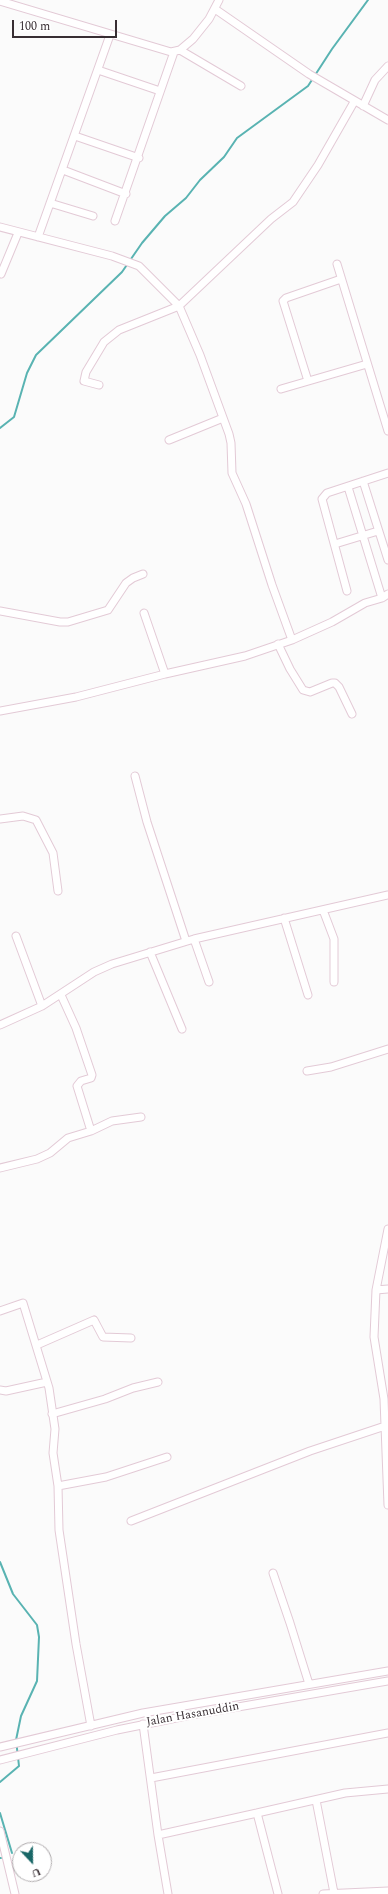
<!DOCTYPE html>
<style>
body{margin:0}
#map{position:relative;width:388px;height:1894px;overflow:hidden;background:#fbfbfb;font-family:Spectral,serif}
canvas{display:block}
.north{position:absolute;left:12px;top:1842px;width:40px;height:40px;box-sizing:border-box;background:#fff;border:1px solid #afabad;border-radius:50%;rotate:158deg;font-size:11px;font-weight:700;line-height:16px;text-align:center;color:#382e33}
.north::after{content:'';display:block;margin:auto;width:14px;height:18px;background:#196767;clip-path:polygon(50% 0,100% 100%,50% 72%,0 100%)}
.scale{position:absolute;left:12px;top:20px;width:105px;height:18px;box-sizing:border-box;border:2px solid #382e33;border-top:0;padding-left:5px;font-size:12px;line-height:14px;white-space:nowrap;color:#382e33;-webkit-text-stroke:3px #fff;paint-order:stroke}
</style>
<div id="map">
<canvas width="388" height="1894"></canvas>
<div class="north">U</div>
<div class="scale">100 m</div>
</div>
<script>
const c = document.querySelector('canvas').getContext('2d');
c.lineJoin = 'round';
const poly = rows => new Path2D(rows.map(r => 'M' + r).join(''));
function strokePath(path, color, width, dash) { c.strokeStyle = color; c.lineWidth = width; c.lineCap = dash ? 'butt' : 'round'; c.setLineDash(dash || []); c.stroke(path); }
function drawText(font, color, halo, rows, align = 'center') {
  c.font = font + ' Spectral,serif'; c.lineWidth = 4; c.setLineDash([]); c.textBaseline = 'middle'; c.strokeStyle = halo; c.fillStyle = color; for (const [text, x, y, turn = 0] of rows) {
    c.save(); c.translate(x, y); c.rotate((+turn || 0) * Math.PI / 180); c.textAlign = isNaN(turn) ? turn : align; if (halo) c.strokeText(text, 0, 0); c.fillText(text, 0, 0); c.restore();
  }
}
strokePath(poly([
 [0,428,14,417,27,373,36,355,122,272,142,243,165,216,186,198,200,180,224,157,237,138,308,86,332,49,368,0],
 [0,1562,13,1594,37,1625,39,1637,37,1681,21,1716,16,1740,19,1766,0,1782],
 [0,1813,12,1853],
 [0,1858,1,1858]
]), '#59b3b2', 2);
const minor = poly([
 [0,1,171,52,180,50,193,39,209,19,219,0],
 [215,9,309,74,388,120],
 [180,50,241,86],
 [98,70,160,91],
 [363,106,375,80,388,66],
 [75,136,139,158],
 [63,170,126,194],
 [50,203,93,216],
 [115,221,174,52],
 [0,227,112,256,139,266,179,306,200,355,229,434,231,443,232,473,246,504,272,585,292,640],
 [38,237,110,35],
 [337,264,388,431],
 [1,274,18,233],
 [308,381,283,301,286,298,341,279],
 [99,385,84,381,86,372,104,342,119,330,179,306,271,219,293,202,318,165,354,102],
 [281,389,367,364],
 [169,440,223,418],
 [363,481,388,560],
 [348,487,382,598],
 [335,544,378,531],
 [347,591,322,499,327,493,388,473],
 [0,611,60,622,68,622,108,610,126,583,133,578,143,574],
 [144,613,165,674],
 [278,644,290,669,303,690,310,692,332,683,335,683,339,687,352,714],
 [0,711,76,697,165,674,245,656,292,640,332,622,365,603,382,598,388,594],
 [135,776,147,822,186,941],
 [0,819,23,816,36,820,53,853,58,891],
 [323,910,334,939,334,982],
 [284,918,308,995],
 [16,936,42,1006],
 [194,939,209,982],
 [150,952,182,1029],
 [61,995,76,1028,92,1075,91,1078,81,1081,77,1086,91,1131],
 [0,1025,42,1006,94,972,112,964,194,939,388,895],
 [307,1071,331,1067,388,1049],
 [0,1168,37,1159,50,1153,68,1138,91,1131,112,1121,141,1117],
 [388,1229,376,1290,374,1337,384,1399,388,1505],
 [376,1290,388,1289],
 [0,1311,23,1303,49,1388,55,1429,53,1453,58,1486,59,1530,76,1644,91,1726],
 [37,1345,94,1320,103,1337,131,1338],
 [0,1390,6,1391,47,1382],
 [52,1414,105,1399,133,1388,158,1382],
 [58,1486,106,1477,167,1457],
 [131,1521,310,1451,388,1425],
 [273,1573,290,1623,309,1684],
 [143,1724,158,1835],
 [0,1747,143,1713,388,1671],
 [0,1760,117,1730,186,1716,388,1681],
 [151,1778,388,1733],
 [316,1800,334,1893],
 [0,1831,15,1894],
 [168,1894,158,1835,257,1813],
 [278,1894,257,1813,345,1793,388,1789],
 [323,1894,388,1891]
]);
strokePath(minor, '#e3cad6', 9);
strokePath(minor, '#fff', 7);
drawText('12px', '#382e33', '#fff', [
 ["Jalan Hasanuddin",193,1715,-10]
]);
</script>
